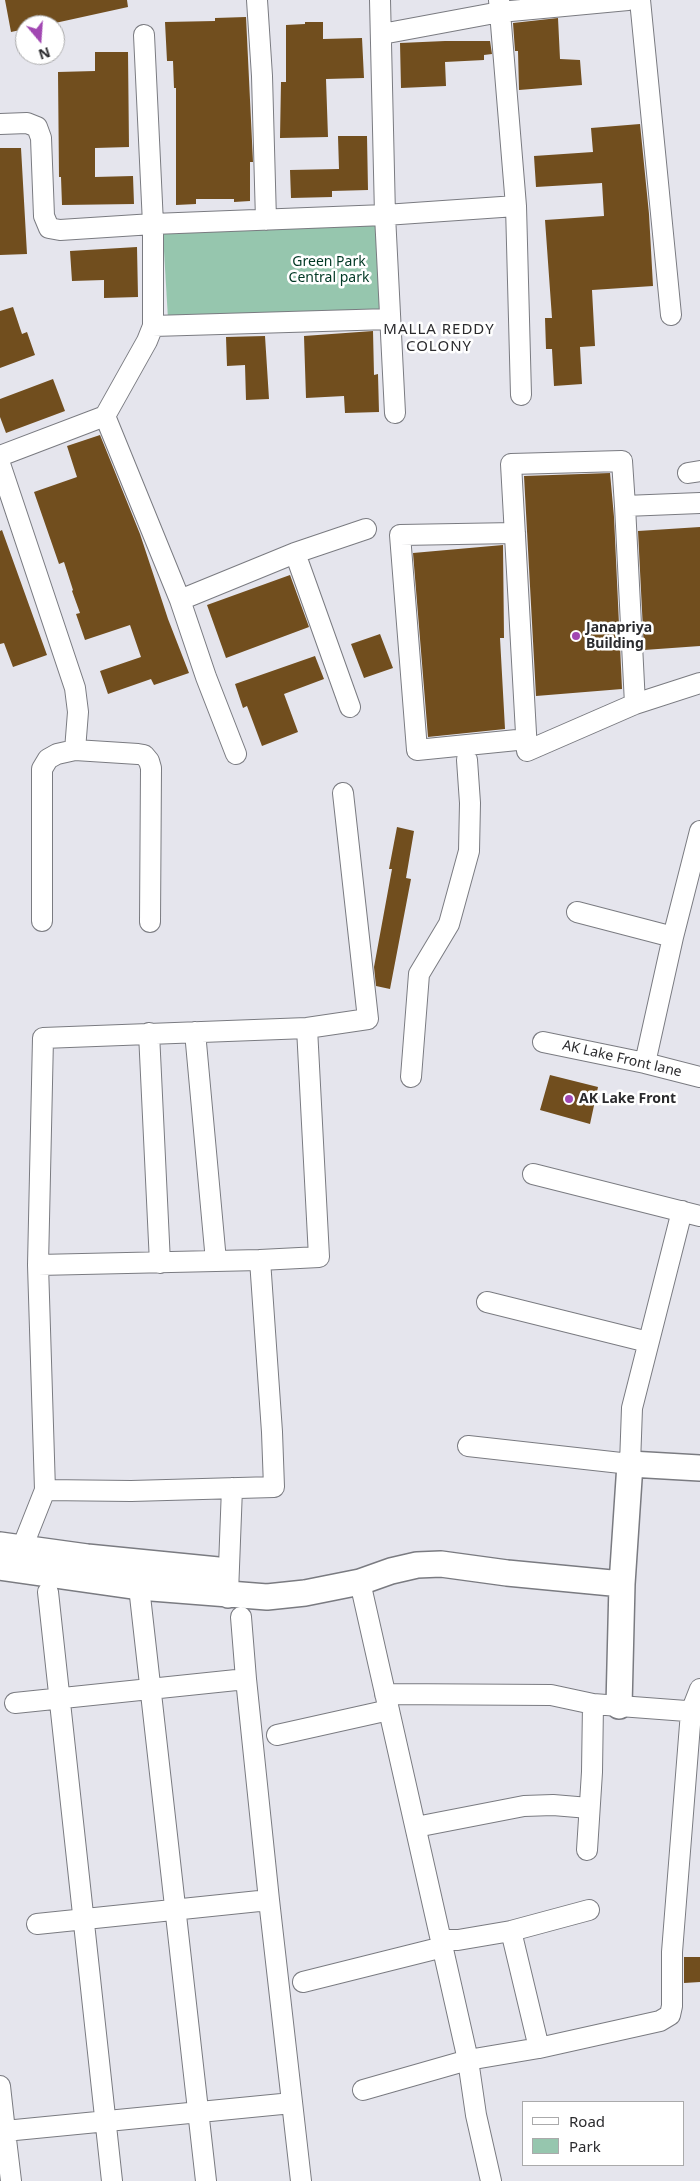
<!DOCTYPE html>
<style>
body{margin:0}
#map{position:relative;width:700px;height:2181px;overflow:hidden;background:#e5e5ed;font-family:"Noto Sans",sans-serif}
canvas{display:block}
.legend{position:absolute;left:522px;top:2101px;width:162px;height:65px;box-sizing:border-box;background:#fff;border:1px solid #aaaaab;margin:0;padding:6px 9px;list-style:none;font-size:15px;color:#2b2b2e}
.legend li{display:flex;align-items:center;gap:10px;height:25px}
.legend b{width:25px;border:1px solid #aaaaab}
.north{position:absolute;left:15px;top:15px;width:50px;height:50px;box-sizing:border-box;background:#fff;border:1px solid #aaaaab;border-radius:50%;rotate:162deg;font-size:14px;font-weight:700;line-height:20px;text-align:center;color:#2b2b2e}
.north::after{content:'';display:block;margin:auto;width:18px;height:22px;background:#a147b2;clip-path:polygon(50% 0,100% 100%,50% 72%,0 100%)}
</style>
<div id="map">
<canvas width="700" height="2181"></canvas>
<ul class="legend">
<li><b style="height:6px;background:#fff"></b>Road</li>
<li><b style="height:14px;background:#96c6ae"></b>Park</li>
</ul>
<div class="north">N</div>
</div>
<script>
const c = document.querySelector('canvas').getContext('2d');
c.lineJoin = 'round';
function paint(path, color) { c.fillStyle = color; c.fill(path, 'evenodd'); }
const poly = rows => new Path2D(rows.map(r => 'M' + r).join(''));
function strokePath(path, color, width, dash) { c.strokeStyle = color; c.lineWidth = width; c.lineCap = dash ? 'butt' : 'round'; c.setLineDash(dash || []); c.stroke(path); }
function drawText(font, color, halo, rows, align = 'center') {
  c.font = font + ' "Noto Sans",sans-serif'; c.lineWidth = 5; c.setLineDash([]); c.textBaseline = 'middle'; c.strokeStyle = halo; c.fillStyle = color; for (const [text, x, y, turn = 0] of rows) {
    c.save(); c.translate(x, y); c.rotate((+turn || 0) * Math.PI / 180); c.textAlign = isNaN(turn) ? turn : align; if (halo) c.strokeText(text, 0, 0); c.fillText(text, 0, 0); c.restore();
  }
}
paint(poly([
 [379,222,383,313,168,319,163,234]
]), '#96c6ae');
paint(poly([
 [5,0,127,0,128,7,46,25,25,25,25,29,11,32],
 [246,17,253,162,250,162,250,201,234,202,234,199,196,199,196,204,176,205,176,88,174,88,173,61,167,61,165,22,215,21,215,18],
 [558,18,560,59,580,60,582,85,519,90,518,51,515,51,513,23],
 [305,22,323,22,323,39,362,38,364,78,326,79,328,137,280,138,281,82,286,82,286,25,305,24],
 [445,41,490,41,492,54,484,55,484,60,445,62,446,86,401,88,400,43],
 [95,52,128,52,129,147,95,148,95,177,133,176,134,204,62,205,61,177,59,177,58,72,95,71],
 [640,124,649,214,653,286,592,290,595,346,580,347,582,384,554,386,552,349,546,349,545,318,552,318,545,220,604,216,602,183,536,187,534,156,593,152,591,128],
 [338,136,367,136,368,190,332,191,332,197,291,198,290,170,339,169],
 [0,148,21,148,27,254,0,255],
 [137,247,138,297,104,298,104,280,72,281,70,251],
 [13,307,22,334,27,332,35,355,0,368,0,311],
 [373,331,374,375,378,374,379,412,345,413,344,396,306,398,304,336],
 [265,336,269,399,246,400,245,365,227,366,226,337],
 [53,379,65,411,6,433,0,417,0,399],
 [100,435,140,534,168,619,189,673,154,685,151,679,108,694,100,671,141,657,130,625,85,640,76,614,80,613,72,591,73,590,64,562,59,564,34,492,77,477,67,446],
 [610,473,614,517,622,689,536,696,524,476],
 [700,527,700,646,644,650,638,531],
 [2,530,47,655,13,667,4,643,0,644,0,531],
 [503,545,504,638,500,638,505,729,428,737,413,553],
 [290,575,309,627,226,658,207,605],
 [380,634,393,668,364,678,351,644],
 [315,656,324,679,284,694,298,732,262,746,247,706,243,708,235,684],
 [397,827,414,831,406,878,411,879,390,989,376,986,374,967,392,869,389,869],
 [550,1075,598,1087,590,1124,540,1110],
 [684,1957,700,1957,700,1982,684,1983]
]), '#714e1e');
const minor = poly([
 [257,0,262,76,266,220],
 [380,0,385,215,395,413],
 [499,0,516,206,521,395],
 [640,0,671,315],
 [382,34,500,12,628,0],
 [0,124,27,123,37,127,41,138,44,216,49,228,60,230,153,224,385,215,516,206],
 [153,326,390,319],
 [105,416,180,600,206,677,236,754],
 [0,456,105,416,147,341,153,326,153,224,144,35],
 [0,464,75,688,78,712,75,750],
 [688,473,700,471],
 [625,506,622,461,511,464,527,751,635,704,700,683],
 [515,533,400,535,417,750,527,739],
 [295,553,350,707],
 [180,600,295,553,366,529],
 [635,704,625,506,700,503],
 [577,912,673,937],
 [42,921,42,769,48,759,57,754,75,750,138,754,144,755,149,761,151,768,150,922],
 [195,1032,216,1261],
 [149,1033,160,1263],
 [543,1042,645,1063,700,1077],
 [645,1063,673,937,700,831],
 [411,1077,419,974,449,924,469,851,470,803,467,760],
 [533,1174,700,1216],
 [260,1260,319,1257,307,1028],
 [38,1265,260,1260,272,1432,274,1487,131,1491,45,1490],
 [487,1302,648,1342],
 [468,1446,630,1464,632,1408,682,1211],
 [22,1548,45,1490,38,1265,43,1038,307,1028,368,1019,343,793],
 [360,1582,468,2060,476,2115,491,2181],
 [139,1587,206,2181],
 [48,1592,112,2181],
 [228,1593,232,1488],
 [241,1617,246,1679],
 [385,1694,551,1695,593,1704,700,1712],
 [15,1703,246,1679,269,1900,301,2181],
 [277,1735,389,1710],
 [416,1827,524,1806,553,1805,589,1808],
 [587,1850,592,1772,593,1704],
 [37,1924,269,1900],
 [511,1931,539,2048],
 [441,1940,458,1940,511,1931,589,1910],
 [303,1982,443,1947],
 [0,2086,5,2131,292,2103],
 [363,2090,468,2060,539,2048,660,2021,670,2015,672,2006,672,1952,691,1712,700,1689],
 [0,2131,5,2131,11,2181]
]);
const tertiary = poly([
 [0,1545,87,1557,218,1570,228,1595],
 [0,1567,139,1587,267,1597,305,1593,360,1582,391,1571,417,1565,441,1564,507,1573,622,1584],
 [619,1706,622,1584,630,1464,700,1468]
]);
strokePath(minor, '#7a7b81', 22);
strokePath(tertiary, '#7a7b81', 28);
strokePath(minor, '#fff', 20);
strokePath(tertiary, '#fff', 25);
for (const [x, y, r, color] of [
 [576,636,5,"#a147b2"],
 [569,1099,5,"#a147b2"]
]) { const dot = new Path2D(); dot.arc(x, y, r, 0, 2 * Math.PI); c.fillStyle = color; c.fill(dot); strokePath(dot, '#fff', 2); }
drawText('14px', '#003824', '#fff', [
 ["Green Park",329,262],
 ["Central park",329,278]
]);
drawText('bold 14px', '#2b2b2e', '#fff', [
 ["Janapriya",586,628],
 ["Building",586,644],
 ["AK Lake Front",579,1099]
], 'left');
drawText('14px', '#2b2b2e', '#fff', [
 ["AK Lake Front lane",622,1059,13]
]);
c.letterSpacing = '1px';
drawText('15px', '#2b2b2e', '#fff', [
 ["MALLA REDDY",439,330],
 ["COLONY",439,347]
]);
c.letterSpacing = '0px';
</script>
